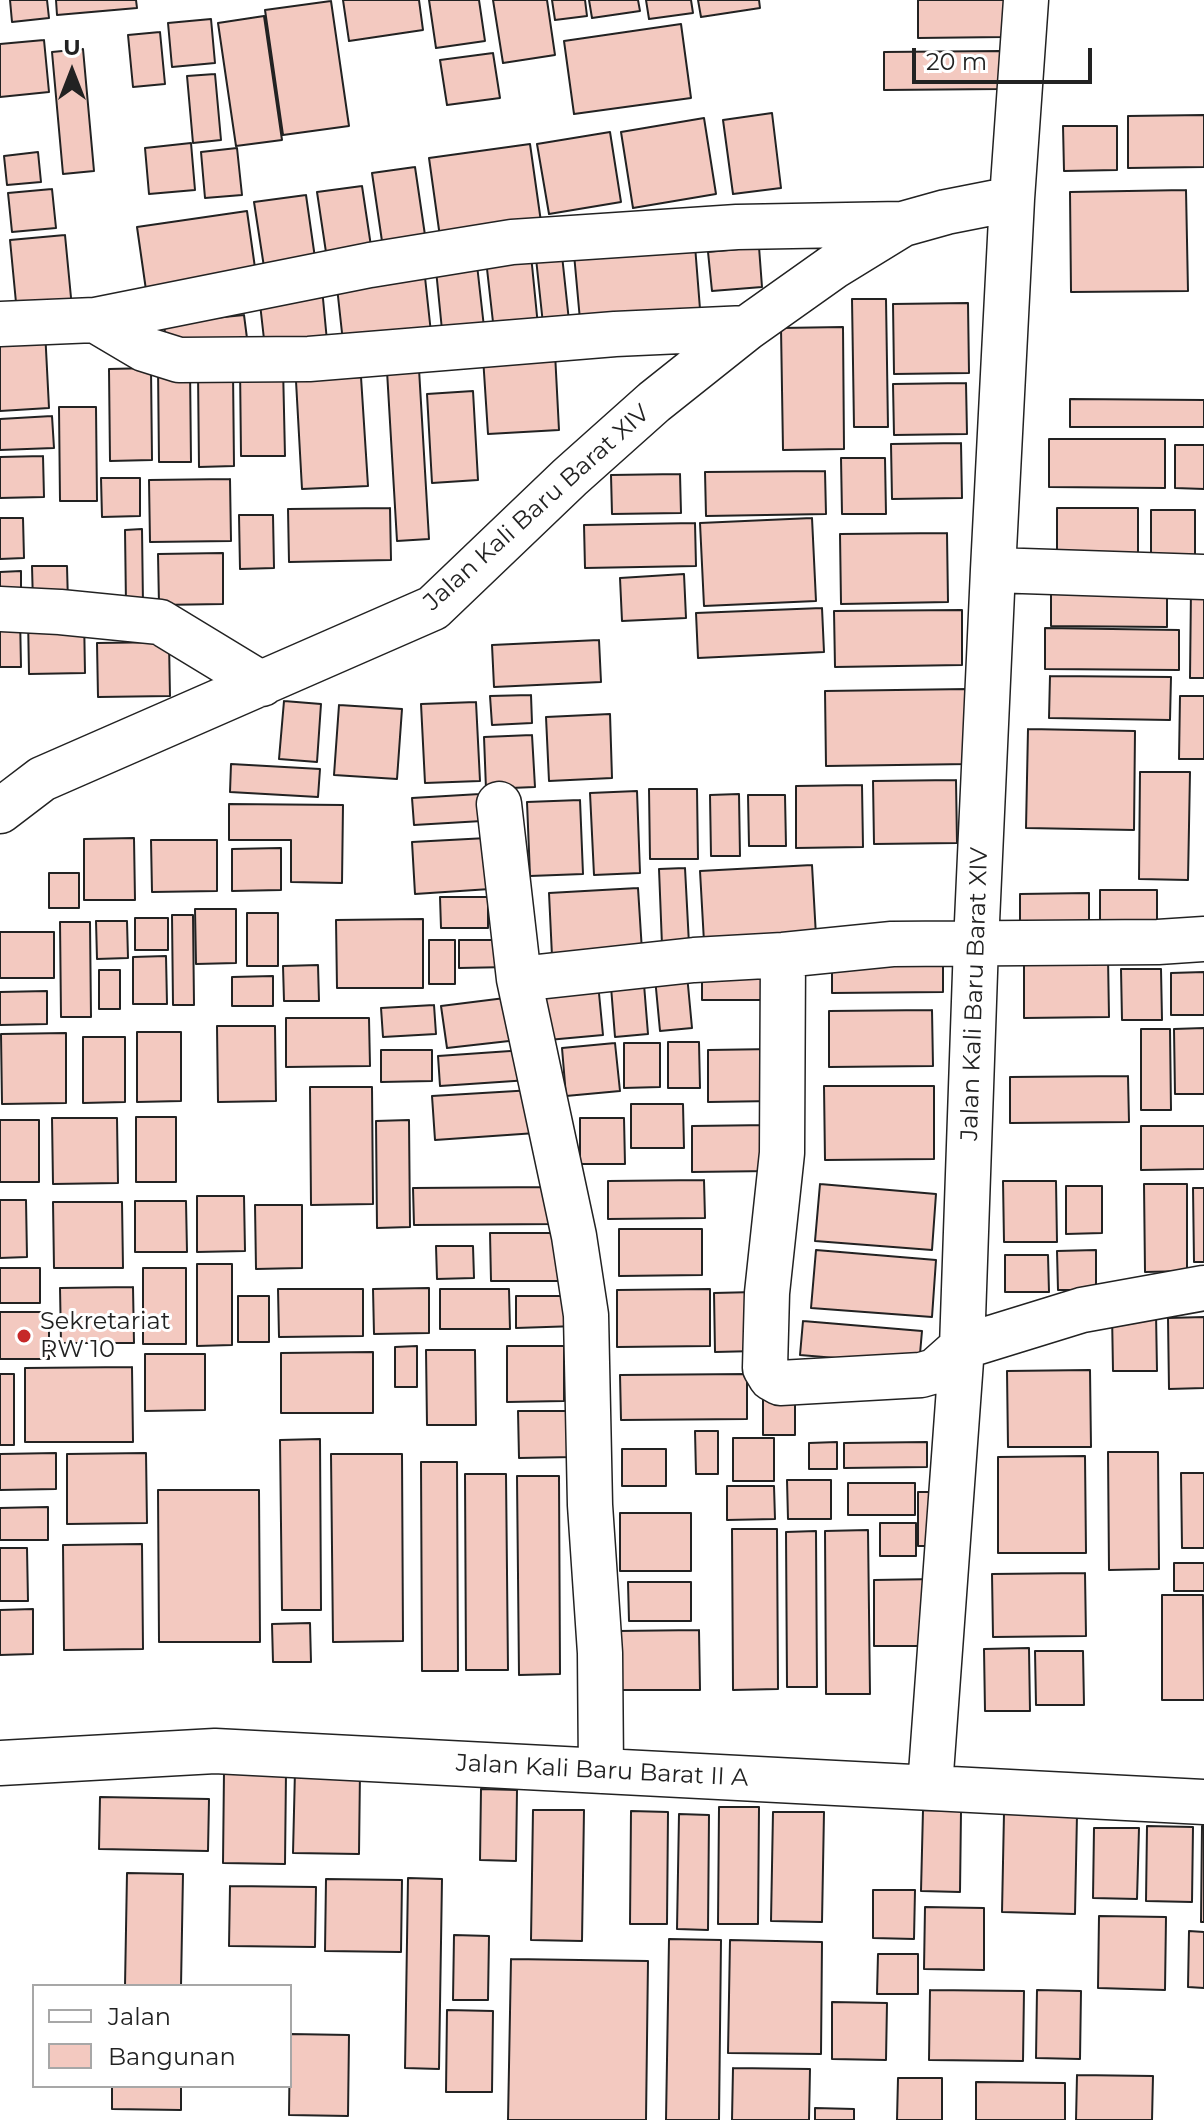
<!DOCTYPE html>
<style>
body{margin:0}
#map{position:relative;width:1204px;height:2120px;overflow:hidden;background:#fff;font-family:Montserrat,sans-serif}
canvas{display:block}
.legend{position:absolute;left:32px;top:1984px;width:260px;height:104px;box-sizing:border-box;background:#fff;border:2px solid #a7a7a7;margin:0;padding:10px 14px;list-style:none;font-size:24px;color:#222}
.legend li{display:flex;align-items:center;gap:16px;height:40px}
.legend b{width:40px;border:2px solid #a7a7a7}
.north{position:absolute;left:32px;top:32px;width:80px;height:80px;-webkit-text-stroke:6px #fff;paint-order:stroke;rotate:0deg;font-size:22px;font-weight:700;line-height:32px;text-align:center;color:#222}
.north::after{content:'';display:block;margin:auto;width:28px;height:36px;background:#222;clip-path:polygon(50% 0,100% 100%,50% 72%,0 100%)}
.scale{position:absolute;left:912px;top:48px;width:180px;height:36px;box-sizing:border-box;border:4px solid #222;border-top:0;padding-left:10px;font-size:24px;line-height:28px;white-space:nowrap;color:#222;-webkit-text-stroke:6px #fff;paint-order:stroke}
</style>
<div id="map">
<canvas width="1204" height="2120"></canvas>
<ul class="legend">
<li><b style="height:10px;background:#fff"></b>Jalan</li>
<li><b style="height:22px;background:#f3c9c0"></b>Bangunan</li>
</ul>
<div class="north">U</div>
<div class="scale">20 m</div>
</div>
<script>
const c = document.querySelector('canvas').getContext('2d');
c.lineJoin = 'round';
function paint(path, color) { c.fillStyle = color; c.fill(path, 'evenodd'); }
const poly = rows => new Path2D(rows.map(r => 'M' + r).join(''));
function strokePath(path, color, width, dash) { c.strokeStyle = color; c.lineWidth = width; c.lineCap = dash ? 'butt' : 'round'; c.setLineDash(dash || []); c.stroke(path); }
function drawText(font, color, halo, rows, align = 'center') {
  c.font = font + ' Montserrat,sans-serif'; c.lineWidth = 6; c.setLineDash([]); c.textBaseline = 'middle'; c.strokeStyle = halo; c.fillStyle = color; for (const [text, x, y, turn = 0] of rows) {
    c.save(); c.translate(x, y); c.rotate((+turn || 0) * Math.PI / 180); c.textAlign = isNaN(turn) ? turn : align; if (halo) c.strokeText(text, 0, 0); c.fillText(text, 0, 0); c.restore();
  }
}
const building = poly([
 [10,0,47,0,49,18,12,22,10,0],
 [56,0,136,0,137,8,57,15,56,0],
 [343,0,419,0,423,30,349,41,343,0],
 [429,0,479,0,485,41,436,48,429,0],
 [493,0,547,0,555,55,503,63,493,0],
 [552,0,585,0,587,16,555,20,552,0],
 [589,0,638,0,640,11,592,18,589,0],
 [646,0,691,0,693,13,649,19,646,0],
 [698,0,759,0,760,8,701,17,698,0],
 [918,0,1004,0,1004,37,918,38,918,0],
 [331,1,349,126,283,135,265,10,331,1],
 [264,16,282,140,236,146,218,23,264,16],
 [211,19,215,63,172,67,168,23,211,19],
 [681,24,691,98,574,114,564,41,681,24],
 [160,32,165,84,133,87,128,35,160,32],
 [44,40,49,92,0,97,0,44,44,40],
 [83,49,94,171,63,174,52,52,83,49],
 [1000,51,1000,89,884,90,884,52,1000,51],
 [493,53,500,98,447,105,440,60,493,53],
 [215,74,221,140,193,143,187,76,215,74],
 [772,113,781,188,733,194,723,120,772,113],
 [1204,115,1204,167,1128,168,1128,116,1204,115],
 [704,118,716,194,633,208,621,132,704,118],
 [1063,126,1117,126,1117,170,1064,171,1063,126],
 [610,132,621,202,549,214,537,144,610,132],
 [191,143,195,190,149,194,145,148,191,143],
 [530,144,541,222,440,237,429,158,530,144],
 [237,148,242,195,205,198,201,152,237,148],
 [38,152,41,182,7,185,4,156,38,152],
 [415,167,426,242,383,248,372,173,415,167],
 [362,186,372,253,327,259,317,192,362,186],
 [52,189,56,228,12,232,8,193,52,189],
 [1186,190,1188,291,1071,292,1070,192,1186,190],
 [306,195,317,272,266,280,254,202,306,195],
 [247,211,256,275,146,290,137,227,247,211],
 [694,233,700,309,580,320,573,243,694,233],
 [65,235,72,308,17,313,10,240,65,235],
 [561,246,569,321,543,324,535,249,561,246],
 [759,247,762,287,712,291,708,252,759,247],
 [531,255,538,326,494,331,486,260,531,255],
 [476,256,485,336,443,340,435,260,476,256],
 [424,268,432,342,344,351,336,278,424,268],
 [322,288,327,341,265,348,259,295,322,288],
 [852,299,886,299,888,427,854,427,852,299],
 [968,303,969,373,894,374,893,304,968,303],
 [244,315,248,346,167,354,164,323,244,315],
 [843,327,844,449,783,450,781,328,843,327],
 [45,330,49,408,0,411,0,332,45,330],
 [555,353,559,430,488,434,483,357,555,353],
 [190,366,191,462,159,462,158,367,190,366],
 [240,366,283,366,285,456,241,456,240,366],
 [151,368,152,460,110,461,109,369,151,368],
 [419,369,429,539,397,541,387,371,419,369],
 [233,371,234,466,199,467,198,372,233,371],
 [361,377,368,486,302,489,296,381,361,377],
 [966,383,967,434,894,435,893,384,966,383],
 [473,391,478,480,432,483,427,394,473,391],
 [1070,399,1204,400,1204,427,1070,427,1070,399],
 [59,407,96,407,97,501,60,501,59,407],
 [52,416,54,448,0,450,0,419,52,416],
 [1049,439,1165,439,1165,488,1049,487,1049,439],
 [961,443,962,498,892,499,891,444,961,443],
 [1175,445,1204,445,1204,489,1175,488,1175,445],
 [43,456,44,497,0,498,0,457,43,456],
 [841,458,885,458,886,514,842,514,841,458],
 [825,471,826,514,706,516,705,472,825,471],
 [680,474,681,513,612,514,611,475,680,474],
 [101,478,140,478,140,516,102,517,101,478],
 [230,479,231,541,150,542,149,480,230,479],
 [390,508,391,560,289,562,288,509,390,508],
 [1057,508,1138,508,1138,559,1057,559,1057,508],
 [1151,510,1195,510,1195,555,1151,554,1151,510],
 [239,515,273,515,274,568,240,569,239,515],
 [0,518,23,518,24,558,0,559,0,518],
 [812,518,816,601,704,606,700,523,812,518],
 [695,523,696,566,585,568,584,525,695,523],
 [142,529,143,605,126,605,125,530,142,529],
 [947,533,948,602,841,604,840,534,947,533],
 [223,553,223,604,159,605,158,554,223,553],
 [32,566,67,566,68,603,33,604,32,566],
 [21,571,21,603,0,603,0,572,21,571],
 [684,574,686,618,622,621,620,578,684,574],
 [1051,581,1167,583,1167,627,1051,626,1051,581],
 [1191,588,1204,588,1204,678,1190,678,1191,588],
 [822,608,824,652,698,658,696,613,822,608],
 [962,610,962,665,835,667,834,611,962,610],
 [0,615,20,615,21,667,0,667,0,615],
 [84,615,85,673,29,674,28,616,84,615],
 [1045,628,1179,630,1179,670,1045,669,1045,628],
 [599,640,601,682,494,687,492,645,599,640],
 [169,642,170,696,98,697,97,643,169,642],
 [1050,676,1171,677,1170,720,1049,718,1050,676],
 [968,689,969,764,826,766,825,691,968,689],
 [531,695,532,723,492,725,490,696,531,695],
 [1180,696,1204,696,1204,759,1179,759,1180,696],
 [284,701,321,704,317,762,279,759,284,701],
 [476,702,480,781,425,783,421,704,476,702],
 [339,705,402,709,397,779,334,775,339,705],
 [610,714,612,778,549,781,546,717,610,714],
 [1028,729,1135,731,1134,830,1026,828,1028,729],
 [532,735,535,787,486,789,484,737,532,735],
 [231,764,320,769,318,797,230,792,231,764],
 [1140,772,1190,772,1188,880,1139,879,1140,772],
 [956,780,957,843,874,844,873,781,956,780],
 [862,785,863,847,796,848,796,786,862,785],
 [649,789,697,789,698,859,650,859,649,789],
 [637,791,640,873,594,875,590,793,637,791],
 [480,794,482,821,414,825,412,798,480,794],
 [739,794,740,856,711,856,710,795,739,794],
 [748,795,785,795,786,846,749,846,748,795],
 [580,800,583,874,530,876,527,802,580,800],
 [229,804,343,805,342,883,291,882,291,840,229,840,229,804],
 [134,838,135,900,84,900,84,839,134,838],
 [487,838,490,889,415,894,412,842,487,838],
 [151,840,217,840,217,891,152,892,151,840],
 [281,848,281,890,232,891,232,849,281,848],
 [812,865,816,936,704,942,700,871,812,865],
 [685,868,689,944,662,945,659,869,685,868],
 [49,873,79,873,79,908,49,908,49,873],
 [638,888,642,951,552,956,549,893,638,888],
 [1100,890,1157,890,1157,936,1100,936,1100,890],
 [1089,893,1089,938,1020,938,1020,894,1089,893],
 [440,897,488,897,488,928,441,928,440,897],
 [195,909,236,909,236,963,196,964,195,909],
 [247,913,278,913,278,966,247,966,247,913],
 [172,915,193,915,194,1005,173,1005,172,915],
 [135,918,168,918,168,950,135,950,135,918],
 [423,919,423,988,337,988,336,920,423,919],
 [96,921,127,921,128,958,97,959,96,921],
 [60,922,90,922,91,1017,61,1017,60,922],
 [0,932,54,932,54,978,0,978,0,932],
 [429,940,455,940,455,984,429,984,429,940],
 [459,940,508,940,509,967,459,968,459,940],
 [943,950,943,992,832,993,832,951,943,950],
 [166,956,167,1004,133,1004,133,957,166,956],
 [1108,957,1109,1017,1024,1018,1024,958,1108,957],
 [686,964,692,1028,660,1031,654,967,686,964],
 [702,964,773,964,773,1000,702,1000,702,964],
 [318,965,319,1001,284,1001,283,966,318,965],
 [1121,969,1161,969,1162,1020,1122,1020,1121,969],
 [99,970,120,970,120,1009,99,1009,99,970],
 [643,972,648,1034,615,1037,610,974,643,972],
 [1204,972,1204,1015,1171,1015,1171,973,1204,972],
 [273,976,273,1006,232,1006,232,977,273,976],
 [598,983,603,1035,548,1040,544,988,598,983],
 [47,991,47,1024,0,1025,0,992,47,991],
 [513,997,518,1040,447,1048,441,1006,513,997],
 [434,1005,436,1034,383,1037,381,1008,434,1005],
 [932,1010,933,1066,829,1067,829,1011,932,1010],
 [286,1018,369,1018,370,1066,286,1067,286,1018],
 [217,1026,275,1026,276,1101,218,1102,217,1026],
 [1204,1028,1204,1094,1175,1094,1174,1029,1204,1028],
 [1141,1029,1170,1029,1171,1110,1141,1110,1141,1029],
 [137,1032,181,1032,181,1101,137,1102,137,1032],
 [66,1033,66,1103,2,1104,1,1034,66,1033],
 [83,1037,125,1037,125,1102,83,1103,83,1037],
 [668,1042,699,1042,700,1088,668,1088,668,1042],
 [615,1043,620,1091,566,1096,562,1048,615,1043],
 [624,1043,660,1043,660,1087,624,1088,624,1043],
 [774,1049,774,1101,708,1102,708,1050,774,1049],
 [381,1050,432,1050,432,1081,381,1082,381,1050],
 [525,1050,529,1080,440,1086,438,1056,525,1050],
 [1128,1076,1129,1122,1010,1123,1010,1077,1128,1076],
 [824,1086,934,1086,934,1159,825,1160,824,1086],
 [310,1087,372,1087,373,1204,311,1205,310,1087],
 [533,1090,536,1133,435,1140,432,1096,533,1090],
 [631,1104,683,1104,684,1148,631,1148,631,1104],
 [136,1117,176,1117,176,1182,136,1182,136,1117],
 [52,1118,117,1118,118,1183,53,1184,52,1118],
 [580,1118,624,1118,625,1164,580,1164,580,1118],
 [0,1120,39,1120,39,1182,0,1182,0,1120],
 [409,1120,410,1227,377,1228,376,1121,409,1120],
 [770,1125,771,1171,692,1172,692,1126,770,1125],
 [1141,1126,1204,1126,1204,1169,1141,1170,1141,1126],
 [704,1180,705,1218,608,1219,608,1181,704,1180],
 [1003,1181,1056,1181,1057,1242,1004,1242,1003,1181],
 [820,1184,936,1194,932,1250,815,1241,820,1184],
 [1144,1184,1187,1184,1187,1271,1145,1272,1144,1184],
 [1066,1186,1102,1186,1102,1233,1066,1234,1066,1186],
 [552,1187,557,1224,414,1225,413,1188,552,1187],
 [1193,1188,1204,1188,1204,1262,1194,1262,1193,1188],
 [197,1196,244,1196,245,1251,197,1252,197,1196],
 [0,1200,26,1200,27,1257,0,1258,0,1200],
 [135,1201,186,1201,187,1252,135,1252,135,1201],
 [53,1202,122,1202,123,1268,54,1268,53,1202],
 [255,1205,302,1205,302,1268,256,1269,255,1205],
 [619,1229,702,1229,702,1275,619,1276,619,1229],
 [490,1233,560,1233,561,1281,491,1281,490,1233],
 [436,1246,473,1246,474,1278,437,1279,436,1246],
 [816,1250,936,1260,932,1317,811,1308,816,1250],
 [1096,1250,1096,1290,1058,1290,1057,1251,1096,1250],
 [1005,1255,1048,1255,1049,1292,1005,1292,1005,1255],
 [197,1264,232,1264,232,1345,197,1346,197,1264],
 [0,1268,40,1268,40,1303,0,1303,0,1268],
 [143,1268,186,1268,186,1344,143,1344,143,1268],
 [133,1287,134,1343,61,1343,60,1288,133,1287],
 [429,1288,429,1333,374,1334,373,1289,429,1288],
 [278,1289,363,1289,363,1336,279,1337,278,1289],
 [440,1289,509,1289,510,1329,440,1329,440,1289],
 [710,1289,710,1346,617,1347,617,1290,710,1289],
 [755,1292,756,1351,715,1352,714,1293,755,1292],
 [238,1296,269,1296,269,1342,238,1342,238,1296],
 [516,1296,576,1296,577,1326,516,1328,516,1296],
 [0,1312,49,1312,49,1359,0,1359,0,1312],
 [1112,1313,1156,1313,1157,1371,1113,1371,1112,1313],
 [1204,1317,1204,1388,1169,1389,1168,1318,1204,1317],
 [803,1321,922,1331,919,1365,800,1355,803,1321],
 [417,1346,417,1387,395,1387,395,1347,417,1346],
 [507,1346,564,1346,564,1401,507,1402,507,1346],
 [426,1350,475,1350,476,1425,427,1425,426,1350],
 [373,1352,373,1413,281,1413,281,1353,373,1352],
 [145,1354,205,1354,205,1410,145,1411,145,1354],
 [132,1367,133,1442,25,1442,25,1368,132,1367],
 [1090,1370,1091,1447,1008,1447,1007,1371,1090,1370],
 [0,1374,14,1374,14,1445,0,1445,0,1374],
 [747,1374,747,1419,621,1420,620,1375,747,1374],
 [763,1388,795,1388,795,1435,763,1435,763,1388],
 [518,1411,574,1411,574,1457,519,1458,518,1411],
 [695,1431,718,1431,718,1474,696,1474,695,1431],
 [733,1438,774,1438,774,1481,733,1481,733,1438],
 [320,1439,321,1610,282,1610,280,1440,320,1439],
 [837,1442,837,1469,809,1469,809,1443,837,1442],
 [927,1442,927,1467,844,1468,844,1443,927,1442],
 [622,1449,666,1449,666,1486,622,1486,622,1449],
 [1108,1452,1158,1452,1159,1569,1109,1570,1108,1452],
 [56,1453,56,1489,0,1490,0,1454,56,1453],
 [146,1453,147,1523,67,1524,67,1454,146,1453],
 [331,1454,402,1454,403,1641,333,1642,331,1454],
 [1085,1456,1086,1553,998,1553,998,1457,1085,1456],
 [421,1462,457,1462,458,1671,422,1671,421,1462],
 [1181,1473,1204,1473,1204,1548,1182,1548,1181,1473],
 [465,1474,506,1474,508,1670,466,1670,465,1474],
 [517,1476,559,1476,560,1674,519,1675,517,1476],
 [787,1480,831,1480,831,1519,788,1519,787,1480],
 [848,1483,915,1483,915,1515,848,1515,848,1483],
 [727,1486,774,1486,775,1519,727,1520,727,1486],
 [158,1490,259,1490,260,1642,159,1642,158,1490],
 [918,1492,944,1492,944,1546,918,1546,918,1492],
 [48,1507,48,1540,0,1540,0,1508,48,1507],
 [620,1513,691,1513,691,1571,620,1571,620,1513],
 [880,1523,916,1523,916,1556,880,1556,880,1523],
 [732,1529,777,1529,778,1689,733,1690,732,1529],
 [868,1530,870,1694,826,1694,825,1531,868,1530],
 [816,1531,817,1687,787,1687,786,1532,816,1531],
 [142,1544,143,1649,64,1650,63,1545,142,1544],
 [0,1548,27,1548,28,1601,0,1601,0,1548],
 [1174,1563,1204,1563,1204,1591,1174,1591,1174,1563],
 [1085,1573,1086,1636,993,1637,992,1574,1085,1573],
 [937,1579,937,1646,874,1646,874,1580,937,1579],
 [628,1582,691,1582,691,1621,629,1621,628,1582],
 [1162,1595,1203,1595,1204,1700,1162,1700,1162,1595],
 [33,1609,33,1654,0,1655,0,1610,33,1609],
 [310,1623,311,1662,273,1662,272,1624,310,1623],
 [699,1630,700,1690,618,1690,618,1631,699,1630],
 [1029,1648,1030,1711,985,1711,984,1649,1029,1648],
 [1035,1651,1083,1651,1084,1705,1036,1705,1035,1651],
 [295,1770,360,1771,359,1854,293,1853,295,1770],
 [224,1771,286,1772,285,1864,223,1863,224,1771],
 [481,1789,517,1790,516,1861,480,1860,481,1789],
 [100,1797,209,1799,208,1851,99,1849,100,1797],
 [719,1807,759,1807,758,1924,718,1924,719,1807],
 [533,1810,584,1810,582,1941,531,1940,533,1810],
 [923,1810,961,1811,960,1892,921,1891,923,1810],
 [631,1811,668,1812,667,1924,630,1924,631,1811],
 [773,1812,824,1812,822,1922,771,1921,773,1812],
 [1004,1813,1077,1814,1075,1914,1002,1912,1004,1813],
 [679,1814,709,1815,708,1930,677,1929,679,1814],
 [1147,1826,1193,1827,1192,1902,1146,1901,1147,1826],
 [1202,1826,1204,1826,1204,1922,1201,1922,1202,1826],
 [1094,1828,1139,1828,1137,1899,1093,1898,1094,1828],
 [127,1873,183,1874,181,1986,125,1986,127,1873],
 [408,1878,442,1879,439,2069,405,2068,408,1878],
 [326,1879,402,1880,401,1952,325,1951,326,1879],
 [230,1886,316,1887,315,1947,229,1946,230,1886],
 [873,1890,915,1890,914,1939,873,1938,873,1890],
 [925,1907,984,1908,984,1970,924,1969,925,1907],
 [1099,1916,1166,1917,1165,1990,1098,1988,1099,1916],
 [1189,1931,1204,1932,1204,1988,1188,1987,1189,1931],
 [454,1935,489,1936,488,2000,453,2000,454,1935],
 [669,1939,721,1940,719,2120,666,2120,669,1939],
 [730,1940,822,1942,821,2054,728,2053,730,1940],
 [878,1954,918,1954,918,1994,877,1994,878,1954],
 [511,1959,648,1961,646,2120,508,2120,511,1959],
 [930,1990,1024,1991,1023,2061,929,2060,930,1990],
 [1037,1990,1081,1991,1080,2059,1036,2058,1037,1990],
 [832,2002,887,2003,886,2060,832,2059,832,2002],
 [447,2010,493,2011,492,2092,446,2092,447,2010],
 [290,2034,349,2035,348,2116,289,2115,290,2034],
 [733,2068,810,2069,809,2120,732,2120,733,2068],
 [1077,2075,1153,2076,1152,2120,1076,2120,1077,2075],
 [898,2078,942,2078,942,2120,897,2120,898,2078],
 [976,2082,1065,2083,1065,2120,976,2120,976,2082],
 [112,2086,181,2086,181,2110,112,2109,112,2086],
 [815,2108,854,2109,854,2120,815,2120,815,2108]
]);
paint(building, '#f3c9c0');
strokePath(building, '#222', 2);
const minor = poly([
 [95,320,144,349,179,360,309,359,615,334,747,328],
 [0,324,95,320,370,265,512,242,737,227,902,224],
 [993,570,1204,577],
 [0,609,60,612,160,622,262,684],
 [499,804,519,979,574,1236,586,1315,590,1505,600,1653,601,1771],
 [0,811,42,779,433,608,570,477,654,402,747,328,833,267,903,224,946,212,1012,199],
 [783,955,782,1153,767,1293,765,1368,771,1378,780,1383,921,1375,935,1371,962,1347,1082,1310,1204,1288],
 [519,979,694,960,783,955,892,944,1158,942,1204,939],
 [0,1763,215,1751,1204,1802],
 [930,1787,962,1347,976,944,993,570,1012,199,1026,0]
]);
strokePath(minor, '#222', 47);
strokePath(minor, '#fff', 44);
for (const [x, y, r, color] of [
 [24,1336,8,"#c62828"]
]) { const dot = new Path2D(); dot.arc(x, y, r, 0, 2 * Math.PI); c.fillStyle = color; c.fill(dot); strokePath(dot, '#fff', 3); }
drawText('24px', '#222', '#fff', [
 ["Jalan Kali Baru Barat XIV",537,508,-42],
 ["Jalan Kali Baru Barat XIV",975,994,-88],
 ["Jalan Kali Baru Barat II A",602,1771,3]
]);
drawText('24px', '#222', '#fff', [
 ["Sekretariat",40,1322],
 ["RW 10",40,1350]
], 'left');
</script>
